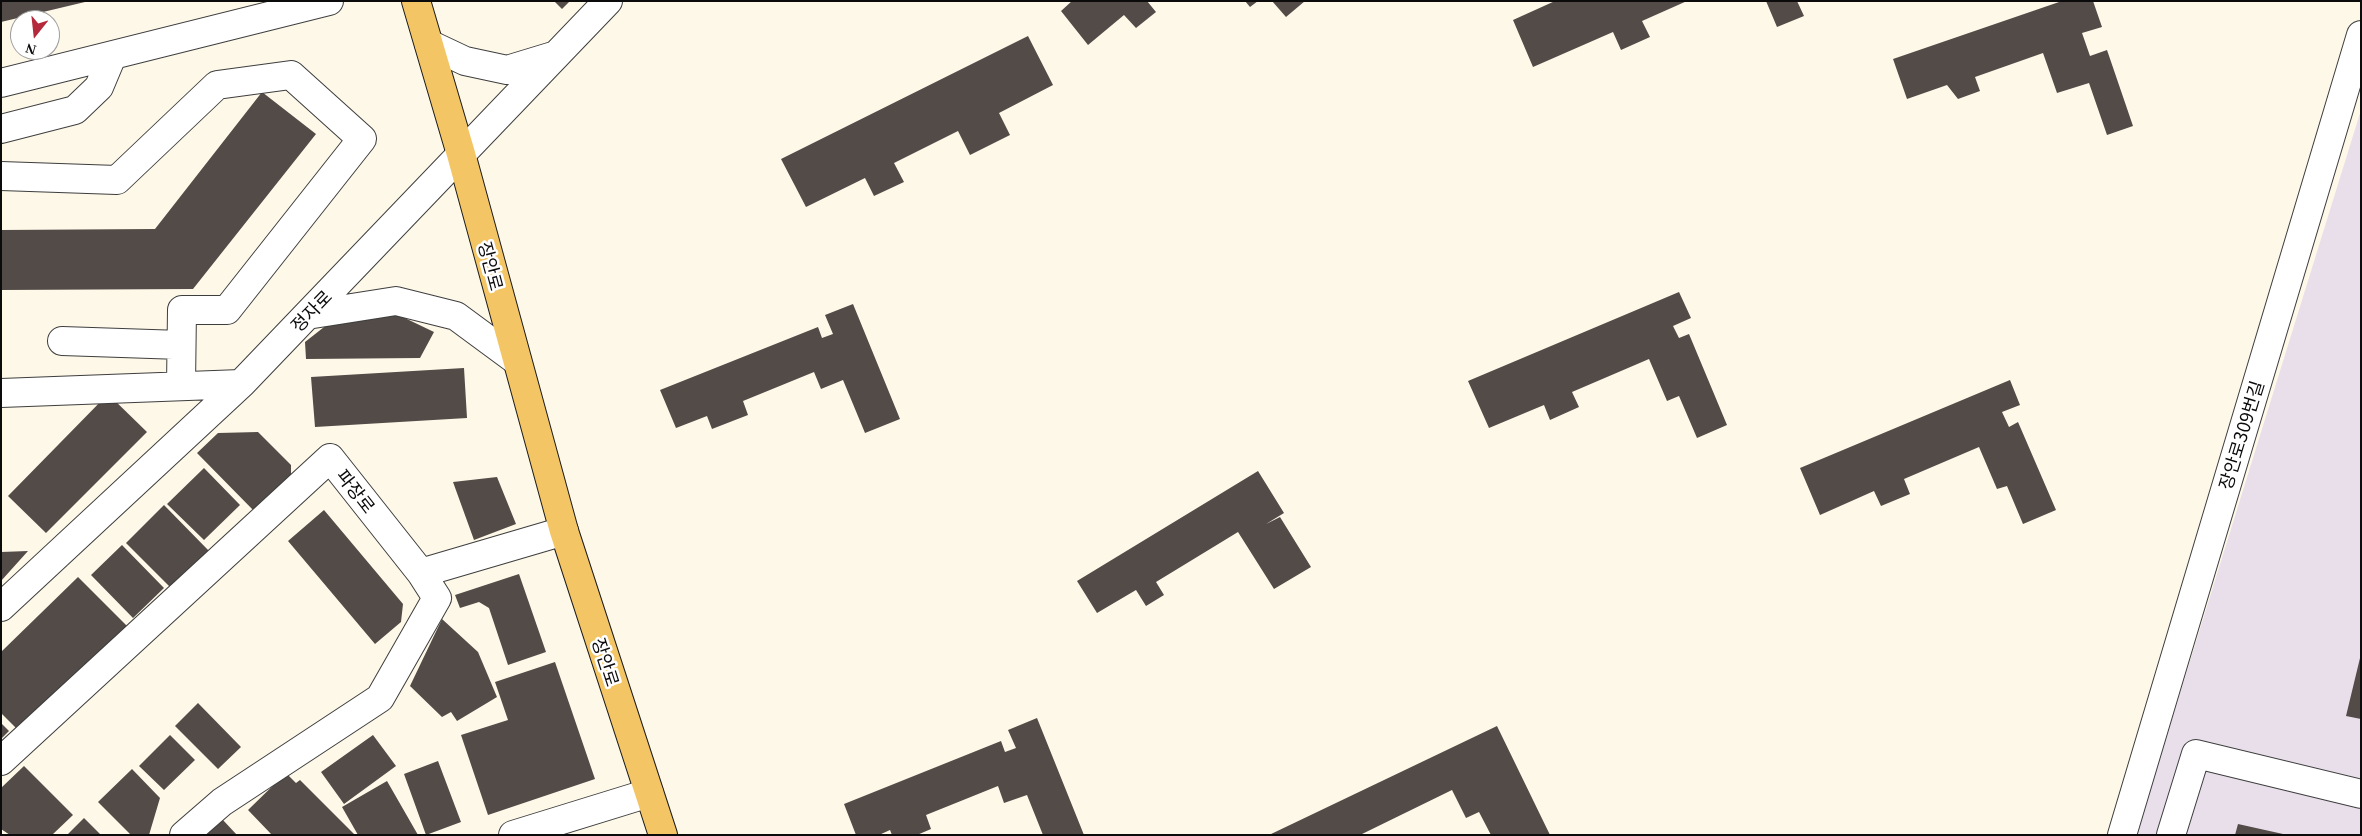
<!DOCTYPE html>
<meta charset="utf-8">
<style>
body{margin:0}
#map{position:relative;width:2362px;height:836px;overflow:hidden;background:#fef8e9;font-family:Georgia,serif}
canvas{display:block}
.frame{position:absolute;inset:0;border:2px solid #0b0b0b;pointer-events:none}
.north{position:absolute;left:10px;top:10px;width:50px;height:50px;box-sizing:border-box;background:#fff;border:1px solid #9d9d9d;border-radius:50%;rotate:196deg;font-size:14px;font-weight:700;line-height:20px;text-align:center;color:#0b0b0b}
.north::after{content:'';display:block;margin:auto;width:18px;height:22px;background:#b4293b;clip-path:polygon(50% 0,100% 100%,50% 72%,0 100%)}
</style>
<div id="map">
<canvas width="2362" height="836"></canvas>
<div class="frame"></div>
<div class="north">N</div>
</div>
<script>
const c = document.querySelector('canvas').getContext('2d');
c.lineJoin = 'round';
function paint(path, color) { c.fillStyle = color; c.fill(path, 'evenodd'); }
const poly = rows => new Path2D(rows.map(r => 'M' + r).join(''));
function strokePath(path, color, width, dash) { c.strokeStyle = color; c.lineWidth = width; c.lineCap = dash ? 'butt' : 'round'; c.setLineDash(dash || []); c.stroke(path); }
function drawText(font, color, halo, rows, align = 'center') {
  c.font = font + ' Georgia,"Noto Sans KR",serif'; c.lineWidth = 5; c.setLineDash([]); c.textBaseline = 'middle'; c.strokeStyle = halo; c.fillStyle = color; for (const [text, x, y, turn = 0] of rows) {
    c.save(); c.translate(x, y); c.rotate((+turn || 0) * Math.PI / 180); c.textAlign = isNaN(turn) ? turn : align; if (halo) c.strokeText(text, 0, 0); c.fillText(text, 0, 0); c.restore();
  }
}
paint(poly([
 [2361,110,2361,835,2136,835]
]), '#e8dfea');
paint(poly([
 [1,1,84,1,85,2,1,22],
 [554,1,570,1,562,9],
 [1072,1,1147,1,1156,12,1136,28,1124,15,1088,45,1061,11],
 [1245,1,1258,1,1250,7],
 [1272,1,1305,1,1286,17],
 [1555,1,1687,1,1642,21,1650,37,1621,50,1613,32,1533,67,1513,20],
 [1766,1,1797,1,1804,16,1777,27],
 [2062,1,2093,1,2102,27,2082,33,2090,56,2107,50,2133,126,2107,135,2089,83,2057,93,2043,53,1975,77,1980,91,1958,99,1947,85,1907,99,1893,59],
 [1028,36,1053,85,999,113,1010,135,970,155,958,131,894,163,904,182,874,196,865,178,806,207,781,159],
 [262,92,316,134,193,289,1,290,1,230,155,229],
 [1679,292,1691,318,1673,326,1679,338,1689,334,1727,425,1697,438,1679,396,1667,401,1649,359,1572,392,1579,407,1550,420,1544,405,1489,428,1468,381],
 [853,304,900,419,865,433,843,380,821,389,814,372,743,401,748,415,712,429,707,416,676,428,660,390,818,327,822,338,833,334,825,315],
 [347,309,386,309,434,332,420,358,306,359,305,342],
 [464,368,467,418,315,427,311,377],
 [2010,380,2020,405,2002,412,2009,427,2018,422,2056,510,2023,524,2007,486,1997,489,1979,447,1904,479,1910,494,1881,506,1874,491,1820,515,1800,468],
 [108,394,147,432,46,533,8,496],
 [258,432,291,465,291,479,256,513,197,453,218,433],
 [204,468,240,505,204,540,167,504],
 [1258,471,1284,513,1266,524,1280,517,1311,567,1274,589,1238,532,1156,582,1164,595,1146,606,1136,590,1097,613,1077,581],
 [497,477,516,524,474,540,453,482],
 [164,505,209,551,171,588,126,543],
 [324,510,403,604,401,622,375,644,288,541],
 [122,545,164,588,133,618,91,575],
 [28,551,1,581,1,552],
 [519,574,546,652,508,665,489,608,479,602,460,608,455,595],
 [78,577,132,631,25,737,1,713,1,652],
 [442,619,478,652,497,697,457,721,451,712,442,717,410,686],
 [2360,658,2361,658,2361,719,2346,716],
 [555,662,595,779,488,815,461,735,508,720,495,682],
 [198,703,241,747,218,769,175,726],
 [1037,718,1084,835,1043,835,1027,795,1004,803,998,786,926,815,931,829,917,835,892,835,890,830,879,835,856,835,844,804,1001,741,1005,752,1016,748,1008,730],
 [1,723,9,731,1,739],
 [1497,726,1550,835,1491,835,1479,812,1466,818,1452,790,1360,835,1269,835],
 [170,735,195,760,164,790,139,766],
 [373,735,396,766,344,804,321,772],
 [438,761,461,822,426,835,404,774],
 [24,766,73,815,52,835,10,835,1,829,1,788],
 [132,769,160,798,149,835,131,835,98,802],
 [286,773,296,783,300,780,355,835,272,835,248,810],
 [387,781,418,835,358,835,342,807],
 [84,818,101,835,67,835],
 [222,819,237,835,206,835],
 [2238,824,2283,834,2282,835,2235,835]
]), '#534b47');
const minor = poly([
 [429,44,465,61,507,70,553,56],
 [1,83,329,1],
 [1,129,75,110,99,87,112,56],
 [1,176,117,180,217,85,291,75,362,139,227,310,182,310,181,385],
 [307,315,396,301,456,316,517,361],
 [62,341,181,345],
 [1,393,241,384],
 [421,573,564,531],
 [1,607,241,384,608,1],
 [1,761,330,458,421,573,437,598,380,698,222,802,184,835],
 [513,835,649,793],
 [2122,835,2361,35],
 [2171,835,2196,754,2361,794]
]);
const major = poly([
 [416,1,461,154,564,531,663,835]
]);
strokePath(minor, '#3e3e3e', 30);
strokePath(major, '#1c1c1c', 30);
strokePath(minor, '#fff', 28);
strokePath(major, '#f3c564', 28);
drawText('18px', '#0b0b0b', '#fff', [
 ["장안로",491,266,75],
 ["정자로",311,311,-46],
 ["장안로309번길",2241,435,-73],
 ["파장로",356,491,52],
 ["장안로",606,662,72]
]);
</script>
